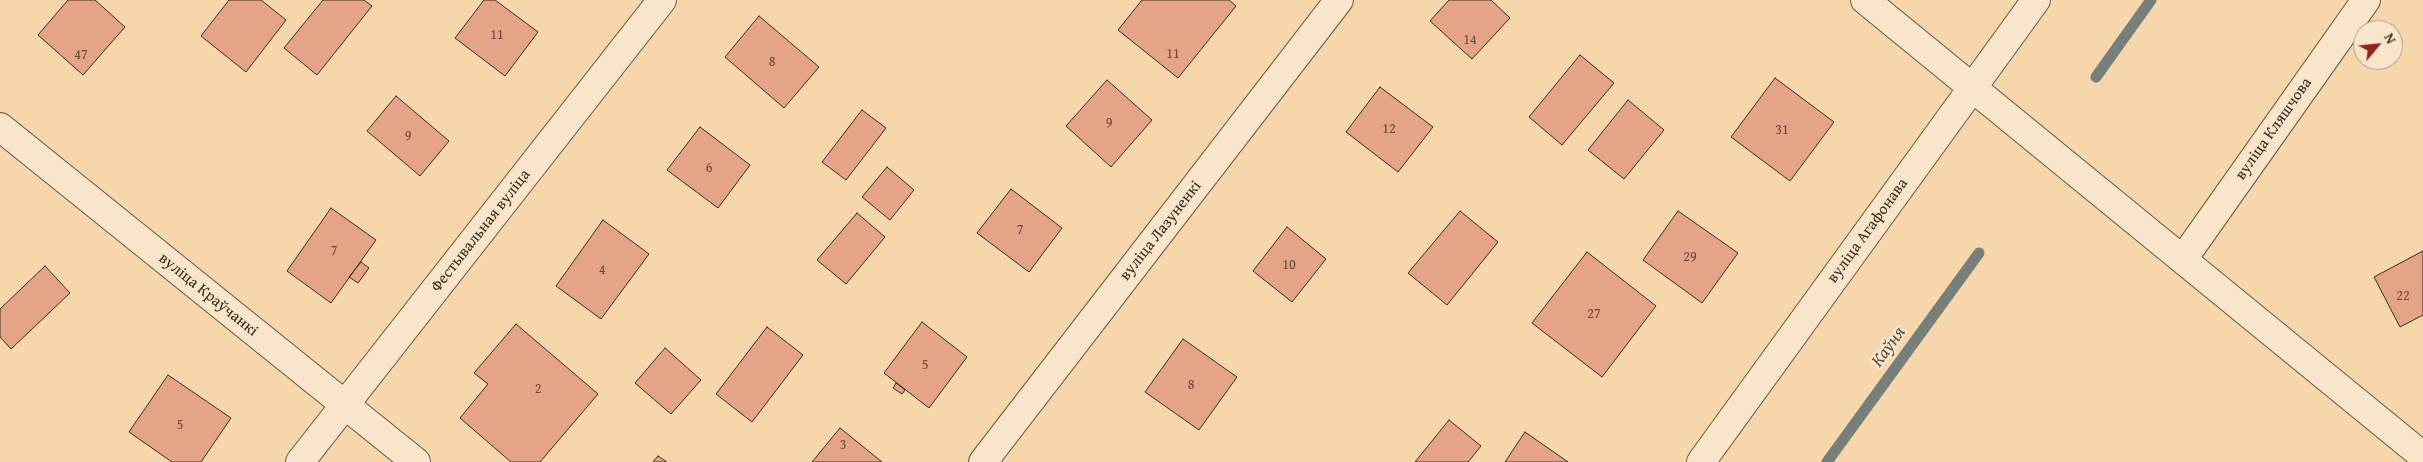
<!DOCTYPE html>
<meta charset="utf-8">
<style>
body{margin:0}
#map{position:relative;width:2423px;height:462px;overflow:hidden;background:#f6d7ac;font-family:"Gentium Book Plus",serif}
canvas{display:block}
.north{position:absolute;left:2353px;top:20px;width:50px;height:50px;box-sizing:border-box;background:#f9e5c9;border:1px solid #ac9c85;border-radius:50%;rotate:62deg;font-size:14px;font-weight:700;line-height:20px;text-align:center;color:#392e1e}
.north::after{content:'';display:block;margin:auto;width:18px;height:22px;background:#8f2418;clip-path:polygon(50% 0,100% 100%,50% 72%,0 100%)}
</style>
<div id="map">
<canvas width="2423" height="462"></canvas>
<div class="north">N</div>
</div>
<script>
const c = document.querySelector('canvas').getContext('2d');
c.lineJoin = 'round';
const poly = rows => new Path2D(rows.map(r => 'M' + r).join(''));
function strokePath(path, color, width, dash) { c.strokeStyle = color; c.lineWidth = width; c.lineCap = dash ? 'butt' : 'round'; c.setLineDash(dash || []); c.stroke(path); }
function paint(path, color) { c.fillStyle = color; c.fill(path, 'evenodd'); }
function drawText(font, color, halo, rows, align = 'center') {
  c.font = font + ' "Gentium Book Plus",serif'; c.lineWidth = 4.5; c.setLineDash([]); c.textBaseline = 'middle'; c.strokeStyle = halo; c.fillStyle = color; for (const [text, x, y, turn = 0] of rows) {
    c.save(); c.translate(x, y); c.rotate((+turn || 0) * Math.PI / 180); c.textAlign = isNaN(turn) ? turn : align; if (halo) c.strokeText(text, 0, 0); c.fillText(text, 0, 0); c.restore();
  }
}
strokePath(poly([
 [2096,77,2151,0],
 [1827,462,1979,253]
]), '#778078', 11);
const building = poly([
 [68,0,95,0,125,27,83,75,38,35,68,0],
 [229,0,261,0,286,20,246,72,201,36,229,0],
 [323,0,364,0,372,6,317,75,284,48,323,0],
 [484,0,495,0,538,32,505,76,455,38,484,0],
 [1142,0,1229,0,1236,6,1178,78,1118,30,1142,0],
 [1449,0,1491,0,1510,18,1472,59,1430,21,1449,0],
 [759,16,819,67,784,108,725,57,759,16],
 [1580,55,1614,83,1562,145,1529,117,1580,55],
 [1775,78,1834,122,1790,181,1731,137,1775,78],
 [1107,80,1152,120,1111,167,1066,126,1107,80],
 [1380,87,1433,127,1398,172,1346,132,1380,87],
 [396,96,449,141,420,176,367,131,396,96],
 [1628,100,1664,130,1624,179,1588,150,1628,100],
 [862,110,886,128,846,180,822,162,862,110],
 [700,127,750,165,718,208,667,170,700,127],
 [887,167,914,190,890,220,862,197,887,167],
 [1011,189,1062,228,1029,272,977,233,1011,189],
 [331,208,376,240,331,303,287,271,331,208],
 [1460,211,1498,242,1447,305,1408,273,1460,211],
 [1678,211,1738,253,1702,303,1643,260,1678,211],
 [857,213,885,237,846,284,817,260,857,213],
 [603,220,649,254,601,319,556,286,603,220],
 [1287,227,1326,259,1292,302,1253,271,1287,227],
 [2423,251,2423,315,2400,327,2374,277,2423,251],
 [1587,252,1656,306,1602,377,1532,323,1587,252],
 [361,262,369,268,358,283,349,277,361,262],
 [45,266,70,293,11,349,0,337,0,309,45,266],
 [922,322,967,357,929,408,884,373,922,322],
 [516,324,598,394,540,462,511,462,460,418,488,384,474,373,516,324],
 [767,327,803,355,752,422,716,394,767,327],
 [1183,339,1237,377,1199,430,1145,392,1183,339],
 [665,348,701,380,671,414,635,383,665,348],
 [168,375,231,418,201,462,172,462,129,432,168,375],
 [896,383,905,390,902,394,893,388,896,383],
 [1449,420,1481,446,1468,462,1415,462,1449,420],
 [840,428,882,462,812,462,840,428],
 [1525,432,1568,462,1505,462,1525,432],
 [658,456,667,462,653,462,658,456]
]);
paint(building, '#e5a387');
strokePath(building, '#392e1e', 1);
const minor = poly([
 [1865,0,2423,456],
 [0,127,416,462],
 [2183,259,2366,0],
 [300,462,662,0],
 [983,462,1339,0],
 [1701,462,2036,0]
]);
strokePath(minor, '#685842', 30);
strokePath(minor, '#f9e5c9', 28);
drawText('14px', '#644b38', null, [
 ["11",497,35],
 ["14",1470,40],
 ["11",1173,54],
 ["47",81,55],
 ["8",772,62],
 ["9",1109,123],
 ["12",1389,129],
 ["31",1782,130],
 ["9",408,136],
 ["6",709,168],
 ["7",1020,230],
 ["7",334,251],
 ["29",1690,257],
 ["10",1289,265],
 ["4",602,270],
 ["22",2403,296],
 ["27",1594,314],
 ["5",925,365],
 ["8",1191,385],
 ["2",538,389],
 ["5",180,425],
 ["3",843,445]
]);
drawText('16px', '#392e1e', '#f9e5c9', [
 ["вуліца Кляшчова",2274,129,-55],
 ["Фестывальная вуліца",481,231,-52],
 ["вуліца Лазуненкі",1161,231,-52],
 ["вуліца Агафонава",1868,231,-54],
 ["вуліца Краўчанкі",208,295,39]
]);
drawText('italic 18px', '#535044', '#f9e5c9', [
 ["Каўня",1889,347,-54]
]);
</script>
